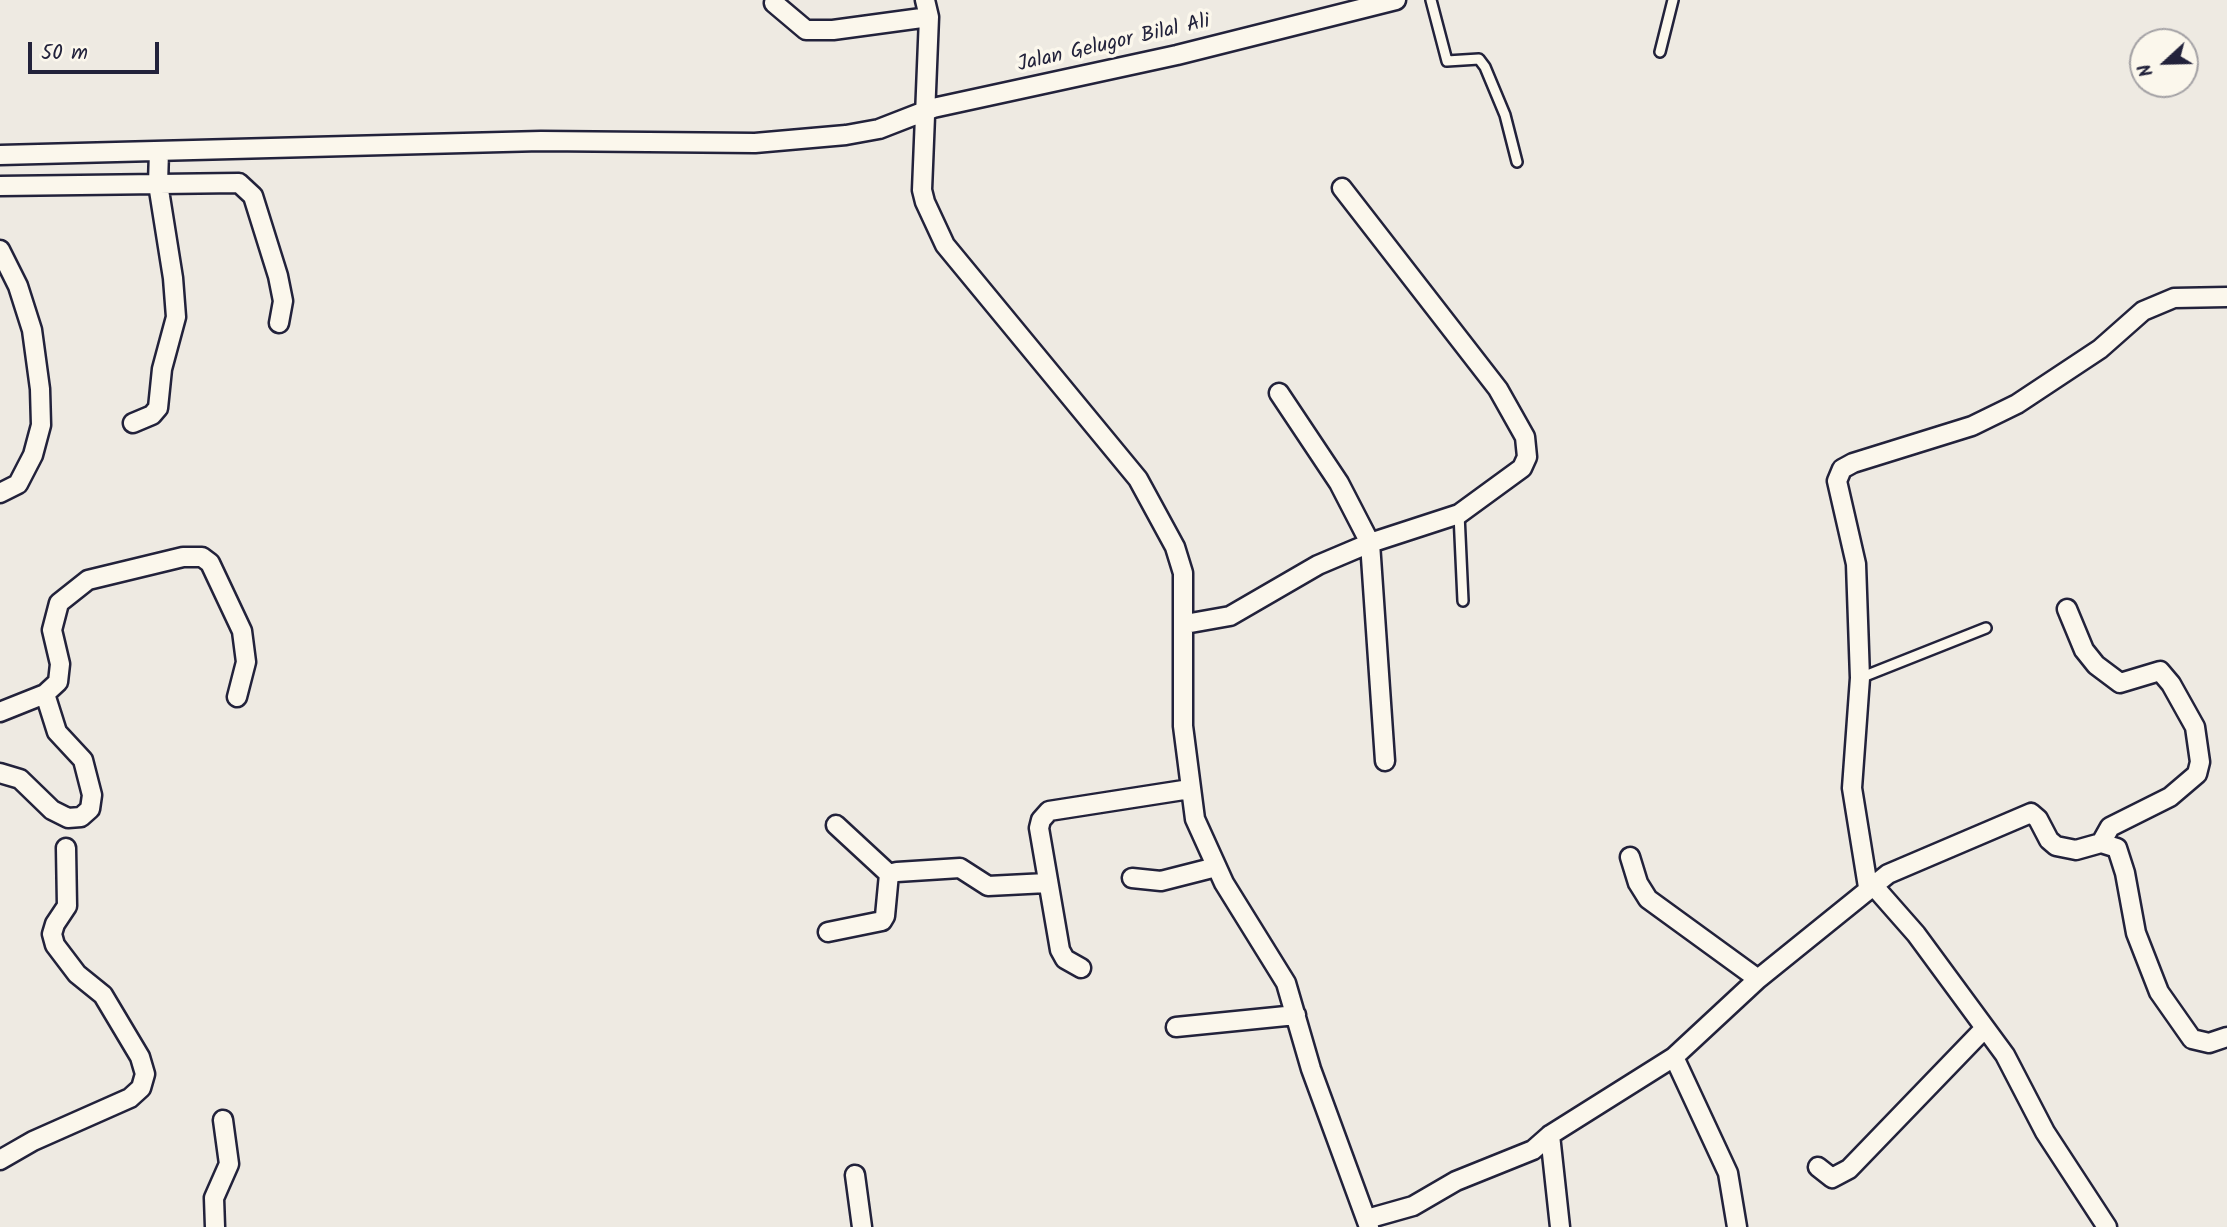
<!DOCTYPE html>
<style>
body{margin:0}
#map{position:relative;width:2227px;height:1227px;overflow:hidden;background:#eeeae2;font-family:Kalam,sans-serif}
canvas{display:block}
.north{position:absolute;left:2129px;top:28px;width:70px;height:70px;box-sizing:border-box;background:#fbf7ec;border:2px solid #a4a2a5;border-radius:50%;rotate:248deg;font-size:19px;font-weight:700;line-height:28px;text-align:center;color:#22223b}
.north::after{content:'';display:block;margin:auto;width:24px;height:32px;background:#22223b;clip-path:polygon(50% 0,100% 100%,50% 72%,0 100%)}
.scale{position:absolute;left:28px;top:42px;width:131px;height:32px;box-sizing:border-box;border:4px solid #22223b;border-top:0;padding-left:9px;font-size:21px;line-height:24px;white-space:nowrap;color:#22223b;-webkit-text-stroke:5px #fbf7ec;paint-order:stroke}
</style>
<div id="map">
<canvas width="2227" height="1227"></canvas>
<div class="north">N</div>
<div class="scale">50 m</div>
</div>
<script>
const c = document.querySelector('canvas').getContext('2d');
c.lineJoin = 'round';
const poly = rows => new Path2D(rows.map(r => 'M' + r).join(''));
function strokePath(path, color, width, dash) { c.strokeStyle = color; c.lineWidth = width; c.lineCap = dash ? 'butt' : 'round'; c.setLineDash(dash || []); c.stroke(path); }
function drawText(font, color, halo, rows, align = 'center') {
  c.font = font + ' Kalam,sans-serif'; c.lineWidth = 7; c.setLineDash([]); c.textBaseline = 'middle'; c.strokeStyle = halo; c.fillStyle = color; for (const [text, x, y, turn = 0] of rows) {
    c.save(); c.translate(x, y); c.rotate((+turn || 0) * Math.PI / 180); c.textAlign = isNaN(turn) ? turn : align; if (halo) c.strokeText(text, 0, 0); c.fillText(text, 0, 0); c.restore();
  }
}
const lane = poly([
 [1431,0,1447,61,1479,59,1485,67,1505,115,1517,162],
 [1660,52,1673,0],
 [1459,514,1463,601],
 [1860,678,1986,628]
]);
const street = poly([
 [925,0,929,17,922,190,925,202,945,245,1138,479,1175,547,1183,573,1183,726,1195,819,1224,883,1286,983,1311,1069,1369,1227],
 [774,3,806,30,833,30,929,17],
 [0,155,541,141,755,143,846,135,879,129,933,108,1177,55,1396,0],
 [0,186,239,183,253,196,278,276,283,301,279,323],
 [0,250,18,286,32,330,40,389,41,425,33,455,18,484,0,493],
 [1279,393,1339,483,1370,543,1385,761],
 [133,423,152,415,158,408,162,369,176,317,173,278,158,184,159,151],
 [2067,609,2084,650,2096,665,2120,683,2160,671,2171,684,2195,727,2200,762,2197,774,2170,797,2110,827,2101,843],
 [1185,624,1230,616,1318,565,1370,543,1459,514,1522,468,1527,457,1525,437,1498,389,1342,188],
 [0,712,45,694,58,682,60,664,52,630,59,603,88,580,183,557,202,557,210,563,242,631,246,662,237,697],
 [0,773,20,779,52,810,68,818,81,817,90,809,92,795,83,760,57,732,45,694],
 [836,825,889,874],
 [1630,857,1638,883,1648,899,1758,979,1888,874,2031,813,2038,819,2049,840,2056,846,2076,850,2101,843,2117,848,2125,873,2136,933,2159,992,2192,1039,2209,1043,2227,1037],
 [1132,878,1161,881,1216,867],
 [1872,884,1916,934,2005,1055,2045,1132,2107,1227],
 [1868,887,1852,788,1860,678,1856,564,1837,481,1842,469,1853,463,1972,426,2017,404,2100,349,2143,311,2174,298,2227,297],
 [828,932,882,921,885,916,889,874,897,872,960,868,988,886,1047,883],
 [1081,968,1065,959,1060,950,1039,828,1041,820,1049,811,1190,789],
 [1176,1027,1296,1015],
 [1674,1057,1728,1173,1737,1227],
 [1550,1135,1560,1227],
 [0,1160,33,1141,130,1098,141,1088,145,1074,140,1057,103,995,77,974,55,945,52,934,55,924,67,906,66,848],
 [1818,1167,1832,1178,1849,1169,1985,1028],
 [855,1175,862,1227],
 [1367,1219,1413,1206,1456,1181,1533,1150,1550,1135,1674,1057,1758,979],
 [215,1227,214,1198,229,1164,223,1120]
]);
strokePath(lane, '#22223b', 14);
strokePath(street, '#22223b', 23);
strokePath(lane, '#fbf7ec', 9);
strokePath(street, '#fbf7ec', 18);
drawText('21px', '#22223b', '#fbf7ec', [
 ["Jalan Gelugor Bilal Ali",1114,45,-13]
]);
</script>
